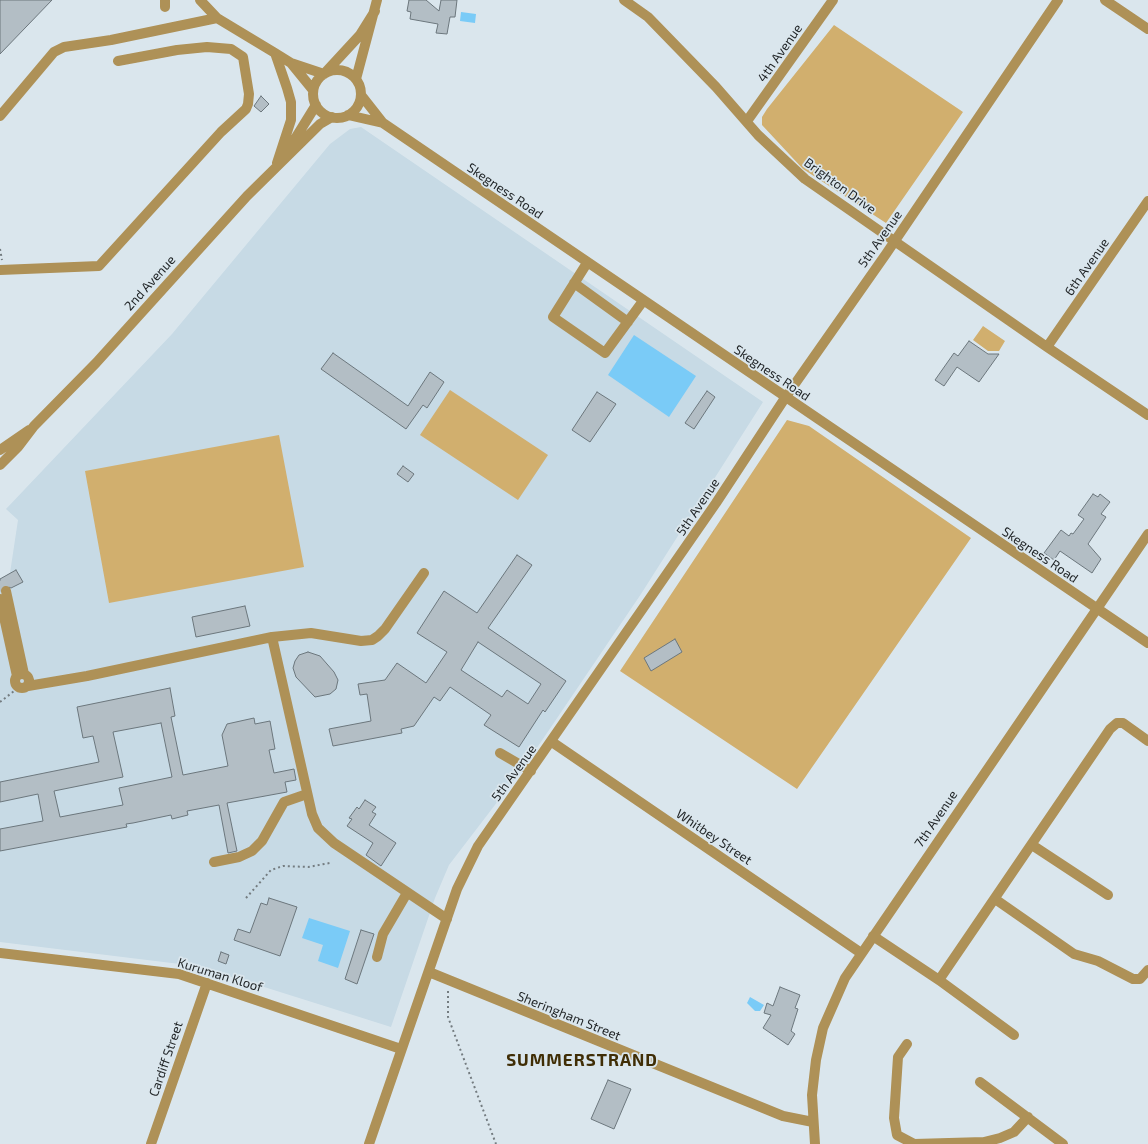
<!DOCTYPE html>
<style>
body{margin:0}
canvas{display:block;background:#dae6ed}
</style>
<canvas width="1148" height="1144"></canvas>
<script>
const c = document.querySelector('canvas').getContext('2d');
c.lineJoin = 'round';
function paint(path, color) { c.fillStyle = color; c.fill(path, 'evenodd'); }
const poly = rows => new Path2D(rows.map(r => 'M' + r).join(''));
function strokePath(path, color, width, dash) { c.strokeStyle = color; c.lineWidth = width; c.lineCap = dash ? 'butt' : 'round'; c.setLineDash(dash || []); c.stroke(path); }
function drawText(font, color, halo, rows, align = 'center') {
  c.font = font + ' "Exo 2",sans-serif'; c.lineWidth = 3.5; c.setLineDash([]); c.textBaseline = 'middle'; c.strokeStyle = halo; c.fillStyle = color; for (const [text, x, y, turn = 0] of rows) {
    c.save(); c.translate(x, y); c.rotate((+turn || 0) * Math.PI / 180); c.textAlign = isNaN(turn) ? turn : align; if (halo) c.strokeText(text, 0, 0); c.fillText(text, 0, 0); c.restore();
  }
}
paint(poly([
 [361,127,763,402,641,594,524,767,449,865,435,898,391,1027,242,980,188,965,0,942,0,579,10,573,18,520,6,509,172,334,330,144,350,129]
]), '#c7dae5');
paint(poly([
 [834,25,963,112,886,223,803,169,762,125,762,117,767,109],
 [983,326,1005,341,999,351,988,351,973,340],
 [450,390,548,455,518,500,420,435],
 [787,420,809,426,971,538,797,789,620,671],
 [279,435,304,567,109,603,85,471]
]), '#d1af6e');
paint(poly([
 [461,12,476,14,475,23,460,21],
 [634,335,696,376,669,417,608,375],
 [309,918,350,931,338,968,318,961,323,945,302,938],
 [750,997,764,1005,760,1011,755,1011,747,1003]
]), '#7acbf7');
const building = poly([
 [0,0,52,0,0,54,0,0],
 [409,0,426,0,439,11,441,0,457,0,455,17,450,17,447,34,436,33,438,24,410,19,411,12,407,11,409,0],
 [261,96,269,104,261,112,254,106,261,96],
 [969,341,988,354,999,354,979,382,957,367,944,386,935,380,954,353,958,356,969,341],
 [333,353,408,406,430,372,444,382,427,408,423,405,406,429,321,369,333,353],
 [707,391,715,397,694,429,685,423,707,391],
 [597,392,616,404,590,442,572,430,597,392],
 [403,466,414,474,408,482,397,474,403,466],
 [1093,494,1098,497,1100,494,1110,502,1101,514,1106,517,1088,544,1101,559,1092,573,1060,551,1054,560,1044,553,1061,530,1069,536,1071,533,1073,534,1084,519,1078,515,1093,494],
 [517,555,532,565,488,628,566,681,545,712,543,710,519,747,484,725,491,715,450,687,440,701,434,697,414,726,401,729,402,733,333,746,329,729,371,721,367,694,360,695,358,684,385,680,397,663,426,683,447,652,417,633,444,591,477,613,517,555],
 [478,642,541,684,528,704,507,690,502,697,461,670,478,642],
 [16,570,23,582,11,588,4,585,0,589,0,579,16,570],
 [245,606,250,626,196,637,192,617,245,606],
 [675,639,682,652,651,671,644,658,675,639],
 [308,652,320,656,334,672,338,680,336,689,330,694,315,697,296,677,293,668,295,661,299,655,308,652],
 [170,688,175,716,171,717,183,775,228,766,222,735,227,724,254,718,255,724,270,721,275,749,269,750,274,773,294,769,296,780,285,782,287,792,227,803,237,851,228,853,219,805,187,811,188,815,172,819,171,815,133,823,126,824,127,827,0,851,0,829,43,821,38,794,0,802,0,782,99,762,93,736,83,738,77,707,170,688],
 [161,723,172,777,119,788,123,805,60,817,54,791,123,777,113,732,161,723],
 [365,800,376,807,372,812,376,814,369,825,396,843,381,866,366,855,373,843,347,826,352,819,349,818,357,807,359,809,365,800],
 [269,898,297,907,280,956,234,940,238,929,250,933,261,903,267,905,269,898],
 [361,930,374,934,357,984,345,979,361,930],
 [221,952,229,955,226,964,218,961,221,952],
 [780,987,800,995,795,1008,798,1009,791,1031,795,1034,788,1045,763,1028,771,1015,764,1013,767,1003,773,1006,780,987],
 [608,1080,631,1089,614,1129,591,1119,608,1080]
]);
paint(building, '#b3bec5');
strokePath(building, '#6c777d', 1);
strokePath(poly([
 [0,581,6,591]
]), '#b4bfc5', 10, [10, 5]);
strokePath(poly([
 [0,249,2,260],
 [0,702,18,688],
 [246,898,271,870,283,866,308,867,330,863],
 [448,991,448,1017,496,1144]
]), '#747c80', 2, [2, 3]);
strokePath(poly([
 [200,0,217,18,275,53,291,63,324,74,360,35,375,11],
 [624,0,648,17,716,87,758,135,805,179,1047,347,1148,415],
 [1105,0,1148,29],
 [165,7,165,0],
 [275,53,287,88,291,102,291,120,277,163],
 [291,63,313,90],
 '313 94a24 24 0 1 1 48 0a24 24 0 1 1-48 0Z',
 [356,79,377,0],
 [361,95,383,123,1148,643],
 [348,115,383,123],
 [0,116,54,52,64,47,111,40,217,18],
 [747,121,833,0],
 [290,147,316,105],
 [587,263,553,317,605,353,643,301],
 [0,270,99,266,221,132,246,109,248,104,249,94,243,57,231,49,207,47,177,50,118,61],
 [574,283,628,322],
 [1047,347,1148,201],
 [0,450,29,430],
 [0,465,18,447,34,426,96,363,247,196,320,124,332,117],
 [424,573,385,629,378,636,372,640,361,641,311,633,272,637,312,814,318,828,334,843,447,919],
 [6,591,24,674],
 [0,599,17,676],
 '15 681a7 7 0 1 1 14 0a7 7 0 1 1-14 0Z',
 [28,686,87,676,272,637],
 [552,742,861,953],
 [500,753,531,771],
 [1032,845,1108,895],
 [214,862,239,857,252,851,262,841,284,802,307,794],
 [995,899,1074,954,1098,961,1133,979,1140,979,1148,970],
 [873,936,939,980,1014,1035],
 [0,953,179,974,401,1049],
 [377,957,383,934,407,893],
 [429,972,783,1116,813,1122],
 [939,980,1110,729,1117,723,1123,723,1148,741],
 [907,1044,898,1057,894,1118,897,1135,914,1144],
 [980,1082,1063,1144],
 [984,1142,1000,1138,1014,1132,1028,1117],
 [151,1144,207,983],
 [369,1144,457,889,478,846,716,503,785,398,886,254,1058,0],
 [815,1144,812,1095,816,1060,823,1028,845,978,1148,534],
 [914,1144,984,1142,984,1144]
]), '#ae9157', 10);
drawText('13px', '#1e2224', '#dae6ed', [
 ["4th Avenue",780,53,-55],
 ["Brighton Drive",840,186,36],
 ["Skegness Road",505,191,34],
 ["5th Avenue",880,239,-55],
 ["6th Avenue",1087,267,-55],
 ["2nd Avenue",150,283,-48],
 ["Skegness Road",772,373,34],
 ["5th Avenue",698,507,-56],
 ["Skegness Road",1040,555,34],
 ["5th Avenue",514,773,-54],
 ["7th Avenue",936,819,-56],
 ["Whitbey Street",714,837,34],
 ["Kuruman Kloof",220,975,17],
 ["Sheringham Street",569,1016,22],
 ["Cardiff Street",166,1059,-71]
]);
c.letterSpacing = '1px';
drawText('bold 17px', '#402e06', '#dae6ed', [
 ["SUMMERSTRAND",582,1060]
]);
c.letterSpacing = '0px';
</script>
